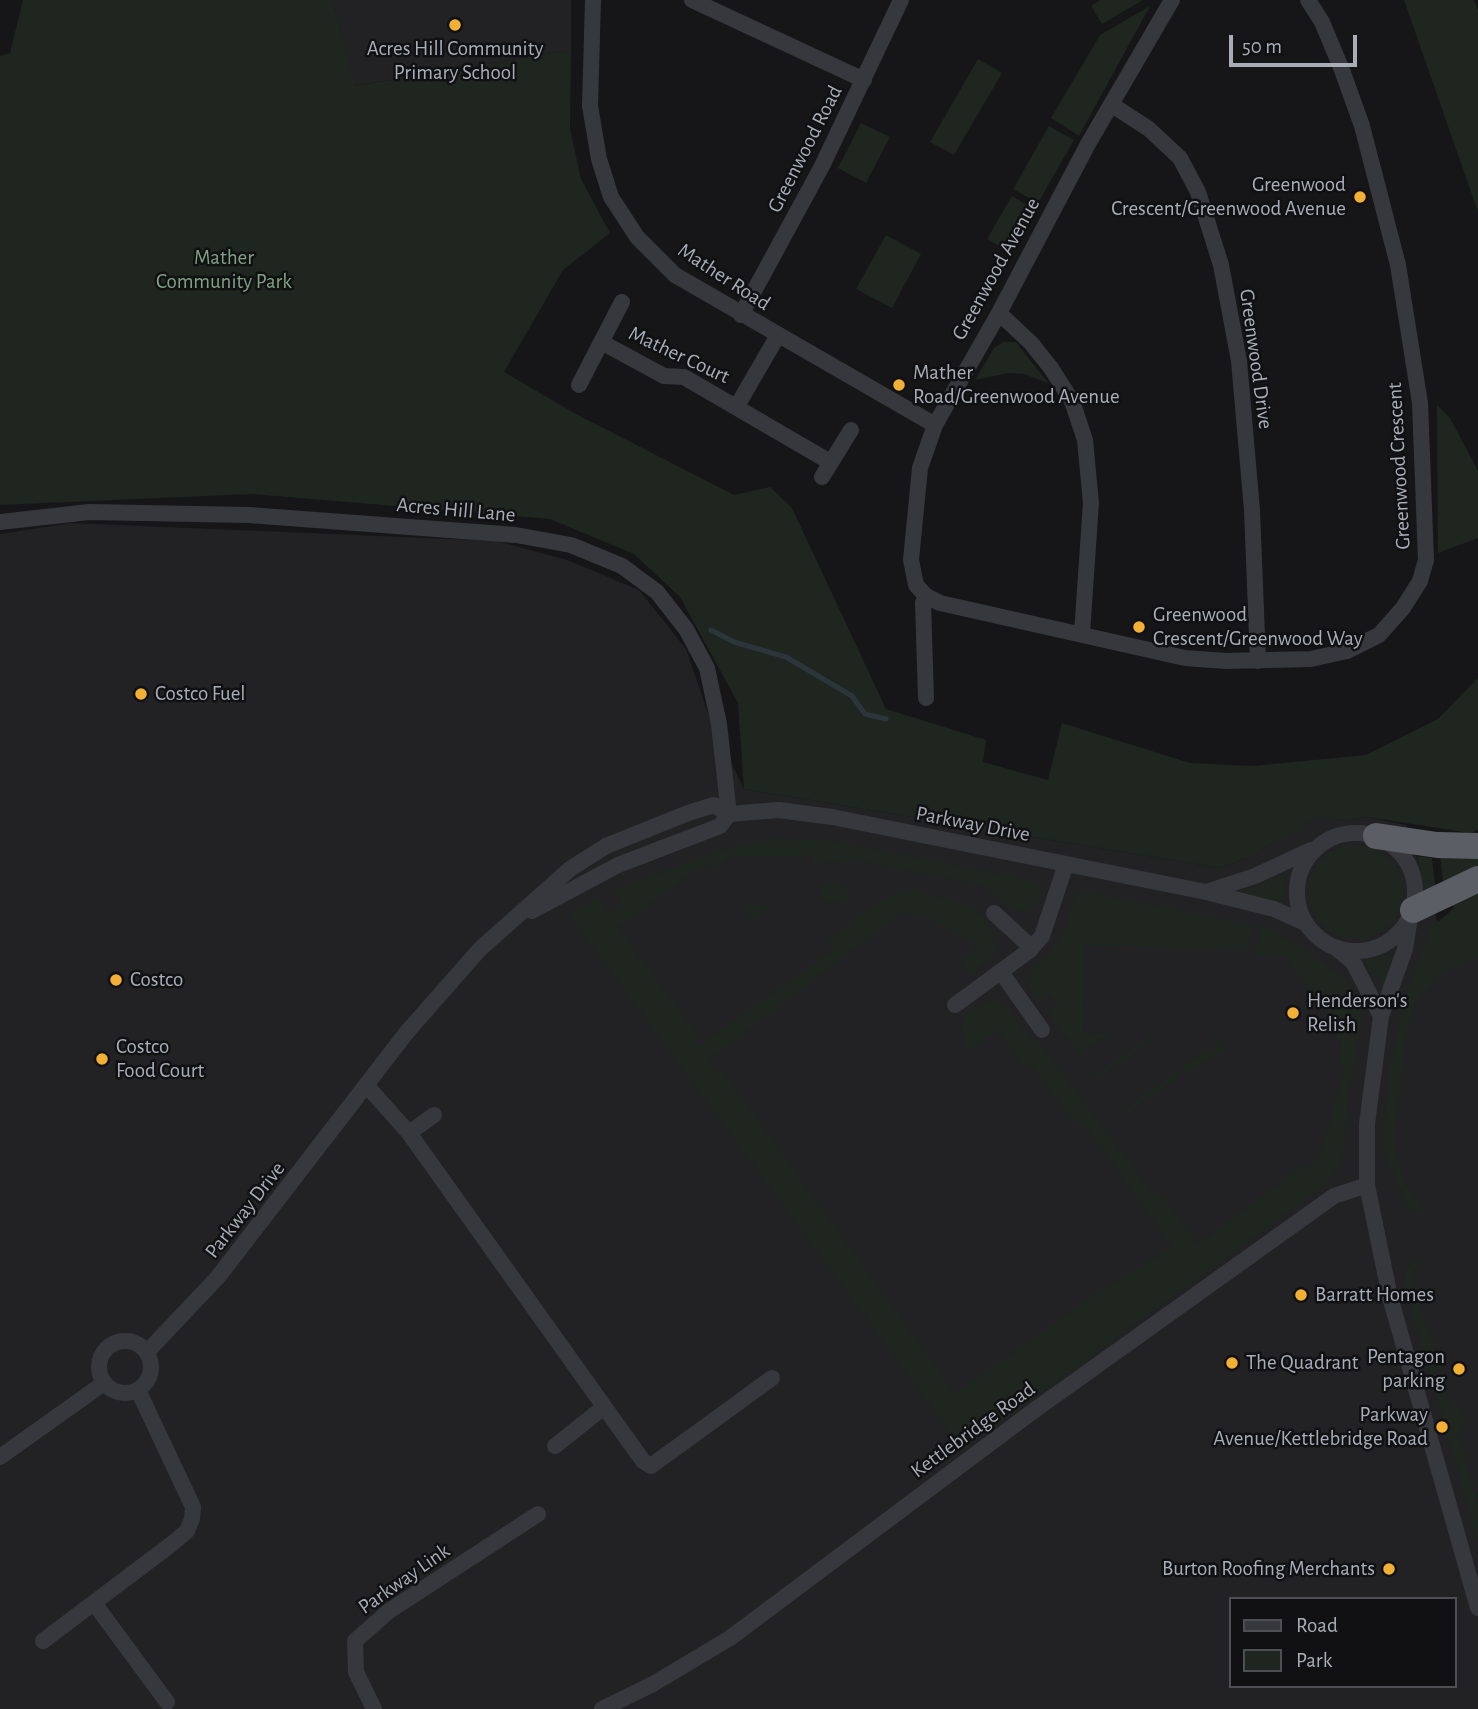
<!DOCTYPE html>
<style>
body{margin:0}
#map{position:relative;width:1478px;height:1709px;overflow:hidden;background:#161618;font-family:"Alegreya Sans",sans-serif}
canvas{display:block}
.legend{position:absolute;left:1229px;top:1597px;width:228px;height:91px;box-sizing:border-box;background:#111113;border:2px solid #4d4f55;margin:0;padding:9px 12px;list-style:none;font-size:21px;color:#a8adb8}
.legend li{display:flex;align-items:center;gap:14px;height:35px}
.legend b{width:35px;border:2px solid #4d4f55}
.scale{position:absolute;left:1229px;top:35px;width:128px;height:32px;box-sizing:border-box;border:4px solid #a8adb8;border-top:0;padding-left:9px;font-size:21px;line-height:24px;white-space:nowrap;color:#a8adb8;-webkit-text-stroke:5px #111113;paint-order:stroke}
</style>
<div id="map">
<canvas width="1478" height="1709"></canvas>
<ul class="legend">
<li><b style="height:9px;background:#37383d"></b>Road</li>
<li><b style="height:19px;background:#1e261f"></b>Park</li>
</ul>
<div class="scale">50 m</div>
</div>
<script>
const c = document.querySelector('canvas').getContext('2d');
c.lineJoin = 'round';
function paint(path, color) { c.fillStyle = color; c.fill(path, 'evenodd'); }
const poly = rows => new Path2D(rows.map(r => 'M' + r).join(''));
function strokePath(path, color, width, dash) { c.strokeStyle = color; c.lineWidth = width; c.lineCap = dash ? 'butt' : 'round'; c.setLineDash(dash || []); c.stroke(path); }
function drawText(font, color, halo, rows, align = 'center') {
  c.font = font + ' "Alegreya Sans",sans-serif'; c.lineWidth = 5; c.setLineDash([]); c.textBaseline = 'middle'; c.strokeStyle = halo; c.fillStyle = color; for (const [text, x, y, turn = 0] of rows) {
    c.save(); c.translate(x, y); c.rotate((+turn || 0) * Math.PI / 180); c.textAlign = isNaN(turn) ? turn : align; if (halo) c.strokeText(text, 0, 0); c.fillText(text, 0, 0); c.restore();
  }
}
paint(poly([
 [333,0,571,0,571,50,354,86],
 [71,523,497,541,567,560,639,590,686,649,710,719,744,789,1220,868,1246,858,1320,815,1340,820,1366,817,1406,825,1437,920,1459,962,1478,957,1478,1709,0,1709,0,534],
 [1231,1599,1455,1599,1455,1686,1231,1686]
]), '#222225');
paint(poly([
 [23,0,333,0,355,86,571,50,570,129,581,179,610,233,563,270,504,372,576,414,734,495,770,487,792,508,886,709,986,740,983,762,1048,780,1062,723,1190,763,1252,766,1366,755,1438,719,1478,678,1478,830,1470,833,1367,817,1340,820,1320,816,1246,858,1220,868,744,789,738,703,680,597,634,554,550,519,252,494,0,505,0,56,10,53],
 [1100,0,1143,0,1102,24,1091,6],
 [1404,0,1474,0,1478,10,1478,212],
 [1150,6,1079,136,1051,118,1100,35],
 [978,59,1002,73,954,155,930,142],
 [861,123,890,137,866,183,838,168],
 [1049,126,1074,140,1038,203,1013,189],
 [1012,196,1035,210,1010,253,987,239],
 [886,235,921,254,892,308,856,289],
 [1003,342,1016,342,1048,383,1024,374,1008,373,975,380,994,348],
 [1437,405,1450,418,1478,471,1478,538,1438,553],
 [771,839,830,840,1012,876,1039,883,1042,892,1037,908,1019,912,986,888,974,884,858,861,813,864,811,856,728,856,714,870,707,862,618,928,699,1037,694,1041,698,1046,834,949,828,940,882,900,901,891,912,890,965,904,982,915,991,927,995,946,992,957,969,974,959,961,979,945,929,918,903,911,708,1061,716,1073,721,1069,955,1394,1095,1294,1173,1247,1083,1122,1077,1125,1033,1067,1023,1064,997,1030,967,1051,960,1025,966,1021,963,1017,990,1000,1007,1007,1030,1040,1035,1037,1155,1196,1160,1193,1198,1244,1304,1165,1307,1168,1319,1158,1345,1067,1338,1064,1342,1040,1334,1038,1336,1026,1284,955,1256,955,1259,926,1274,931,1321,960,1349,984,1360,1004,1362,1015,1348,1098,1343,1159,1325,1185,964,1450,569,914,598,897,609,914,623,905,614,890,724,849],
 '1309 892a47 47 0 1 1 94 0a47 47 0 1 1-94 0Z',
 [1417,856,1432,858,1435,885,1426,891],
 [1478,856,1478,868,1443,881,1440,857],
 [1286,874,1284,906,1234,892,1256,886],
 [821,884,844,884,849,896,843,902,822,903],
 [1078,890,1251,925,1249,950,1084,945,1083,1032,1110,1034,1080,1054,1047,1012,1058,1003,1050,993,1042,999,1040,996,1036,998,1029,983,1032,970,1050,953,1069,924,1068,912],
 [1478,890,1478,957,1443,971,1417,999,1406,1033,1395,1136,1397,1158,1406,1185,1425,1210,1416,1213,1414,1209,1409,1211,1382,1145,1389,1069,1405,996,1430,929,1454,908,1448,898],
 [742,905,773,905,752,920],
 [1388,954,1395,955,1385,987,1363,961],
 [1153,1035,1155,1038,1098,1079,1095,1075],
 [1214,1036,1224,1049,1186,1075,1181,1068,1207,1050,1209,1053,1218,1047,1211,1038],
 [1176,1072,1180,1077,1125,1115,1122,1111],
 [1426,1255,1426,1259,1418,1265,1411,1280,1415,1284,1413,1288,1418,1290,1414,1297,1423,1308,1420,1313,1426,1316,1425,1329,1430,1332,1428,1337,1434,1340,1431,1345,1437,1349,1434,1354,1439,1357,1436,1362,1442,1366,1439,1372,1445,1381,1442,1388,1449,1392,1445,1399,1458,1405,1465,1422,1456,1439,1463,1442,1460,1449,1466,1453,1463,1460,1469,1463,1466,1470,1472,1474,1469,1481,1475,1484,1472,1491,1478,1494,1475,1501,1478,1503,1478,1542,1404,1283,1405,1273,1410,1266]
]), '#1e261f');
strokePath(poly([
 [711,630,734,642,786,657,852,696,865,714,886,719]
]), '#2c353c', 5);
strokePath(poly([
 [593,0,590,106,599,159,611,197,637,237,675,275,935,425],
 [692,0,864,80],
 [1172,0,1088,144,999,313,935,425,920,468,911,560,916,585,926,596,940,603,1185,658,1226,661,1311,659,1347,651,1379,635,1403,608,1420,581,1426,560,1420,403,1398,265,1362,126,1342,70,1322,22,1308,0],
 [1112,105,1149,129,1180,158,1198,192,1221,265,1239,361,1252,510,1258,661],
 [999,313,1031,343,1051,368,1072,401,1085,440,1091,503,1082,633],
 [741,315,822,166,901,0],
 [603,343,664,376,684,377,830,462],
 [579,385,622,302],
 [737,406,777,337],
 [822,477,851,430],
 [0,522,89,512,249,515,516,535,571,545,622,566,657,592,686,629,707,668,719,724,729,814],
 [926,698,923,603,926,596],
 '1297 892a59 59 0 1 1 118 0a59 59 0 1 1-118 0Z',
 [1206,892,1255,876,1311,850],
 [532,911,618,865,720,826,729,814],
 [994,913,1032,948],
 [1410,917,1405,949,1381,1016,1367,1124,1367,1185,1390,1297,1478,1608],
 [1337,949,1353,962,1381,1016],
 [1001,972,1042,1030],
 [955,1005,1030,950,1042,936,1066,864],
 [367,1086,409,1133,643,1461,651,1466,772,1378],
 [409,1133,434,1115],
 '99 1367a26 26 0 1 1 52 0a26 26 0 1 1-52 0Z',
 [147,1352,218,1277,407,1032,480,949,570,869,606,846,688,813,714,805,729,814,779,810,832,817,1206,892,1274,909,1305,923],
 [555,1446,604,1407],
 [0,1457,104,1383],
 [94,1603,167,1702],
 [43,1641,173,1543,187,1531,192,1519,193,1507,138,1390],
 [374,1709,356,1672,355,1641,389,1611,538,1514],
 [602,1709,653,1684,730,1638,1032,1412,1334,1196,1367,1185]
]), '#37383d', 16);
strokePath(poly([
 [1376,836,1437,845,1478,846],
 [1413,910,1478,879]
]), '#5b5e65', 26);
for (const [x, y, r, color] of [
 [455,25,7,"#f2b134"],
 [1360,197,7,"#f2b134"],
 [899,385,7,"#f2b134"],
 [1139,627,7,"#f2b134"],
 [141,694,7,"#f2b134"],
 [116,980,7,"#f2b134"],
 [1293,1013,7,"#f2b134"],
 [102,1059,7,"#f2b134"],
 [1301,1295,7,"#f2b134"],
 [1232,1363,7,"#f2b134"],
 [1459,1369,7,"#f2b134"],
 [1442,1427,7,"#f2b134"],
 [1389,1569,7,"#f2b134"]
]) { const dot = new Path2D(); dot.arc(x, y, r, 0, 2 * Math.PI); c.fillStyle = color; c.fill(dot); strokePath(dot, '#111113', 2.5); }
drawText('21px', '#a8adb8', '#111113', [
 ["Acres Hill Community",455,49,"center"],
 ["Primary School",455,73,"center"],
 ["Greenwood",1346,185,"right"],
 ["Crescent/Greenwood Avenue",1346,209,"right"],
 ["Mather",913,373],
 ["Road/Greenwood Avenue",913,397],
 ["Greenwood",1153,615],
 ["Crescent/Greenwood Way",1153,639],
 ["Costco Fuel",155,694],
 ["Costco",130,980],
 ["Henderson's",1307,1001],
 ["Relish",1307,1025],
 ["Costco",116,1047],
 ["Food Court",116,1071],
 ["Barratt Homes",1315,1295],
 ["Pentagon",1445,1357,"right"],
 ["parking",1445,1381,"right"],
 ["The Quadrant",1246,1363],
 ["Parkway",1428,1415,"right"],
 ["Avenue/Kettlebridge Road",1428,1439,"right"],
 ["Burton Roofing Merchants",1375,1569,"right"]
], 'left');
drawText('21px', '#a8adb8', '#111113', [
 ["Greenwood Road",805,149,-63],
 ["Greenwood Avenue",996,269,-61],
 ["Mather Road",724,277,33],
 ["Mather Court",679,355,25],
 ["Greenwood Drive",1256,359,82],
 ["Greenwood Crescent",1399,466,-93],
 ["Acres Hill Lane",456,510,5],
 ["Parkway Drive",973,824,11],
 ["Parkway Drive",245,1210,-52],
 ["Kettlebridge Road",973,1430,-36],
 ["Parkway Link",404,1579,-35]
]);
drawText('21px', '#7fa381', '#111113', [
 ["Mather",224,258],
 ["Community Park",224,282]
]);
</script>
